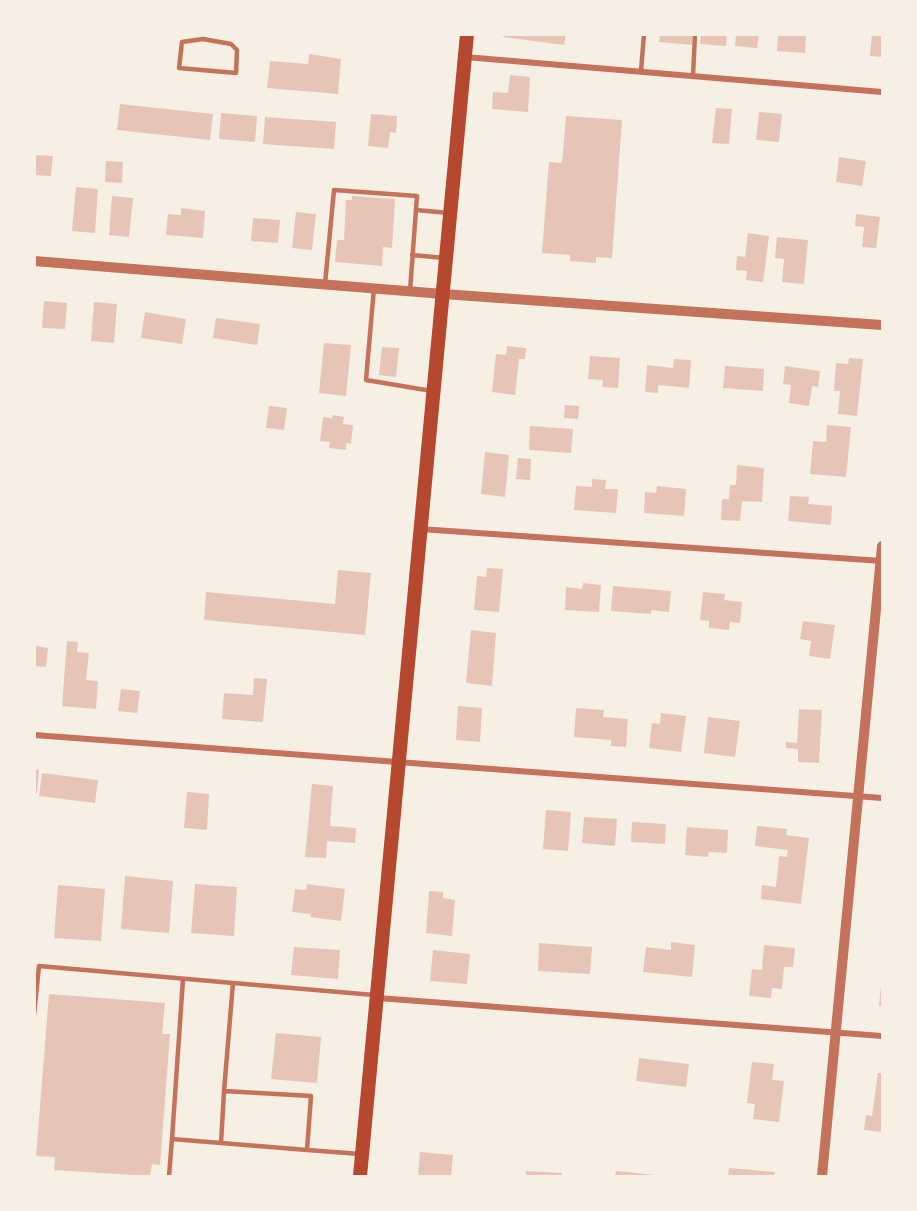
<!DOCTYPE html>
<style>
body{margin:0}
#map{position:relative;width:917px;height:1211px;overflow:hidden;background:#f6efe4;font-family:Cabin,sans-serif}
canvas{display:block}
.frame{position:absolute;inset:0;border:36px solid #f6efe4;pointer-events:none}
</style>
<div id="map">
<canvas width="917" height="1211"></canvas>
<div class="frame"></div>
</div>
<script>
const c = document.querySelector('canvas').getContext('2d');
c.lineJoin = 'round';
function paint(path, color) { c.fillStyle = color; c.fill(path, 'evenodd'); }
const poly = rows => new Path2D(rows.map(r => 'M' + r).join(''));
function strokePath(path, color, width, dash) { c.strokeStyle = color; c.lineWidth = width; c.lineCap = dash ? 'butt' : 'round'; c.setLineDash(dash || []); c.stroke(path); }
paint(poly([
 [504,34,566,34,564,45,503,37],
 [660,34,692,34,692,45,659,42],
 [701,34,727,34,726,46,700,44],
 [736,34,759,34,757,48,735,46],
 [778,34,806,34,805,53,777,51],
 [872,34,882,34,882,57,870,56],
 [309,54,341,59,338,94,267,88,270,61,308,64],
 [510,75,530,77,528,112,492,109,493,92,508,93],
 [120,104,213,114,210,140,117,130],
 [716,108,732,109,729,144,712,143],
 [759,112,782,114,779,142,756,140],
 [221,113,257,116,255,142,219,139],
 [371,114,397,116,396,133,390,132,388,148,368,146],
 [566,116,622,120,612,258,596,257,596,263,570,261,570,255,542,253,549,162,562,163],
 [265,117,336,122,334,149,263,144],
 [34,155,53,156,51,176,34,175],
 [839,157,866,161,862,186,836,182],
 [106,161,123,162,122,183,105,182],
 [76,187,98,189,95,233,72,231],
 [112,196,133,198,129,237,109,235],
 [352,196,395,199,392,248,383,247,382,266,335,262,337,240,344,240,346,200,352,200],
 [181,208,205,211,203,238,166,235,168,214,181,215],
 [296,212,316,214,312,250,292,248],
 [856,214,880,217,876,248,862,247,864,227,855,226],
 [253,218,280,220,278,243,251,241],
 [748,233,769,236,763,282,746,280,747,271,736,270,737,256,745,257],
 [777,237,808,240,804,284,782,282,784,259,775,258],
 [44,301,67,303,65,329,42,328],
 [94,302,117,304,114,343,91,341],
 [145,312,186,319,182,344,141,338],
 [216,318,260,324,257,345,213,338],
 [324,343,351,345,346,396,319,393],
 [507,346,526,348,525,359,519,359,515,395,492,392,496,354,506,355],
 [382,347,399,348,396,377,379,375],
 [590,356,620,358,618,388,602,387,603,380,588,379],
 [849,358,863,359,857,416,838,414,840,391,834,391,836,363,848,364],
 [674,359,691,360,689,388,658,385,658,393,645,392,647,365,673,368],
 [725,366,764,369,763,391,723,388],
 [785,366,820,371,818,387,812,386,809,406,789,403,791,385,783,384],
 [565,405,579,406,578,419,564,418],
 [269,406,287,408,284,430,266,428],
 [333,415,344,417,343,424,353,425,351,444,346,443,346,450,329,448,330,442,320,441,323,417,332,418],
 [827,425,851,427,846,477,810,474,813,441,826,442],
 [530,426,573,429,571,453,529,450],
 [485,452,509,455,505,497,481,494],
 [518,458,531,459,530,480,516,479],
 [737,465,764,468,762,502,742,501,740,521,721,520,722,499,729,499,730,485,736,485],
 [592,479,606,480,605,489,618,489,616,513,574,510,576,486,592,487],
 [657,486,686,489,684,516,644,513,645,492,656,493],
 [790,496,809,497,808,504,832,506,831,525,788,521],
 [487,568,503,569,499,612,474,610,477,576,486,577],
 [338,570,371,573,365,635,204,620,206,592,335,604],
 [583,583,601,585,599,612,565,610,566,587,582,589],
 [613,586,671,591,669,612,651,610,651,614,611,611],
 [703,592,725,594,724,600,742,602,740,623,730,622,729,630,709,628,709,621,700,620],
 [803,621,835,625,830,659,809,656,811,641,800,639],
 [471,630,496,633,492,686,466,683],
 [67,641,78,642,77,652,89,653,86,680,98,681,96,709,62,706],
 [36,646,48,648,46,667,34,666],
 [254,678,267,679,263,722,222,719,224,693,253,695],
 [121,689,140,691,137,713,118,711],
 [458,706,482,708,480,742,456,740],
 [576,708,604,710,603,717,628,719,626,747,611,746,611,740,574,737],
 [799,709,822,710,819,763,798,762,798,749,786,748,786,742,797,743],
 [661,713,686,716,681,752,649,748,652,723,660,724],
 [708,717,740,721,735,757,704,753],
 [34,770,39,770,37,793,34,793],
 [42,773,98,780,95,803,39,796],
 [312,784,333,786,330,826,356,828,355,843,327,841,326,858,305,857],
 [187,792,209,794,207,830,184,828],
 [546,810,571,812,568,851,543,849],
 [584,817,617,819,615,846,582,843],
 [632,822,666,824,665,844,631,842],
 [757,826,787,829,786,835,809,838,801,904,761,899,762,885,776,887,779,856,787,857,788,850,755,846],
 [687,827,728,830,727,853,709,852,708,857,685,855],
 [125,876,173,881,169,933,121,929],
 [195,884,237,887,234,936,191,933],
 [307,884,345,889,341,921,310,917,311,914,292,912,295,889,306,890],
 [58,885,105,889,101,941,54,938],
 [429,891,443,892,443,898,455,900,452,936,426,933],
 [671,942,695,945,692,977,643,972,646,947,671,950],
 [539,943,592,947,590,974,538,971],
 [764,945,795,948,793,967,784,967,782,989,772,988,771,998,749,996,752,969,762,970],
 [294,947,340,950,338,979,291,975],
 [433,950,470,954,467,984,430,981],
 [881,985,882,985,882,1006,879,1006],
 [49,994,165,1003,162,1034,170,1034,160,1165,152,1164,150,1176,54,1170,55,1157,36,1156],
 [276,1033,321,1037,317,1083,271,1079],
 [639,1058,689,1064,686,1087,636,1081],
 [752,1062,774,1064,772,1080,784,1081,779,1122,753,1119,755,1104,747,1103],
 [878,1073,882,1073,882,1132,864,1130,866,1115,872,1116],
 [420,1152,453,1155,451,1176,418,1176],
 [729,1168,775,1172,774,1176,728,1176],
 [526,1171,562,1173,562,1176,526,1176],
 [616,1171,655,1175,655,1176,615,1176]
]), '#e6c5b7');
strokePath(poly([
 [203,39,231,44,237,50,236,73,179,68,182,42,203,39],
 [641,71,644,34],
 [693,76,695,34],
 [416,210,449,213],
 [412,255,445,258],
 [325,284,334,190,417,196,410,291],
 [374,288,366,380,432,391],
 [183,979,172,1139,307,1150],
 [233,983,374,995],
 [34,1015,39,966,233,983,224,1091,311,1096,307,1150,360,1154],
 [221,1143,224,1091],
 [169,1176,172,1139]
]), '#c5725c', 4.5);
strokePath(poly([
 [465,57,882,92],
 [420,529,882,561],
 [34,735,882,798],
 [378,998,882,1036]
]), '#c5725c', 6);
strokePath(poly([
 [34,261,443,294,882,325],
 [822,1176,882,546]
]), '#c5725c', 10);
strokePath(poly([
 [360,1176,467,34]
]), '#b5482f', 14);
</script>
